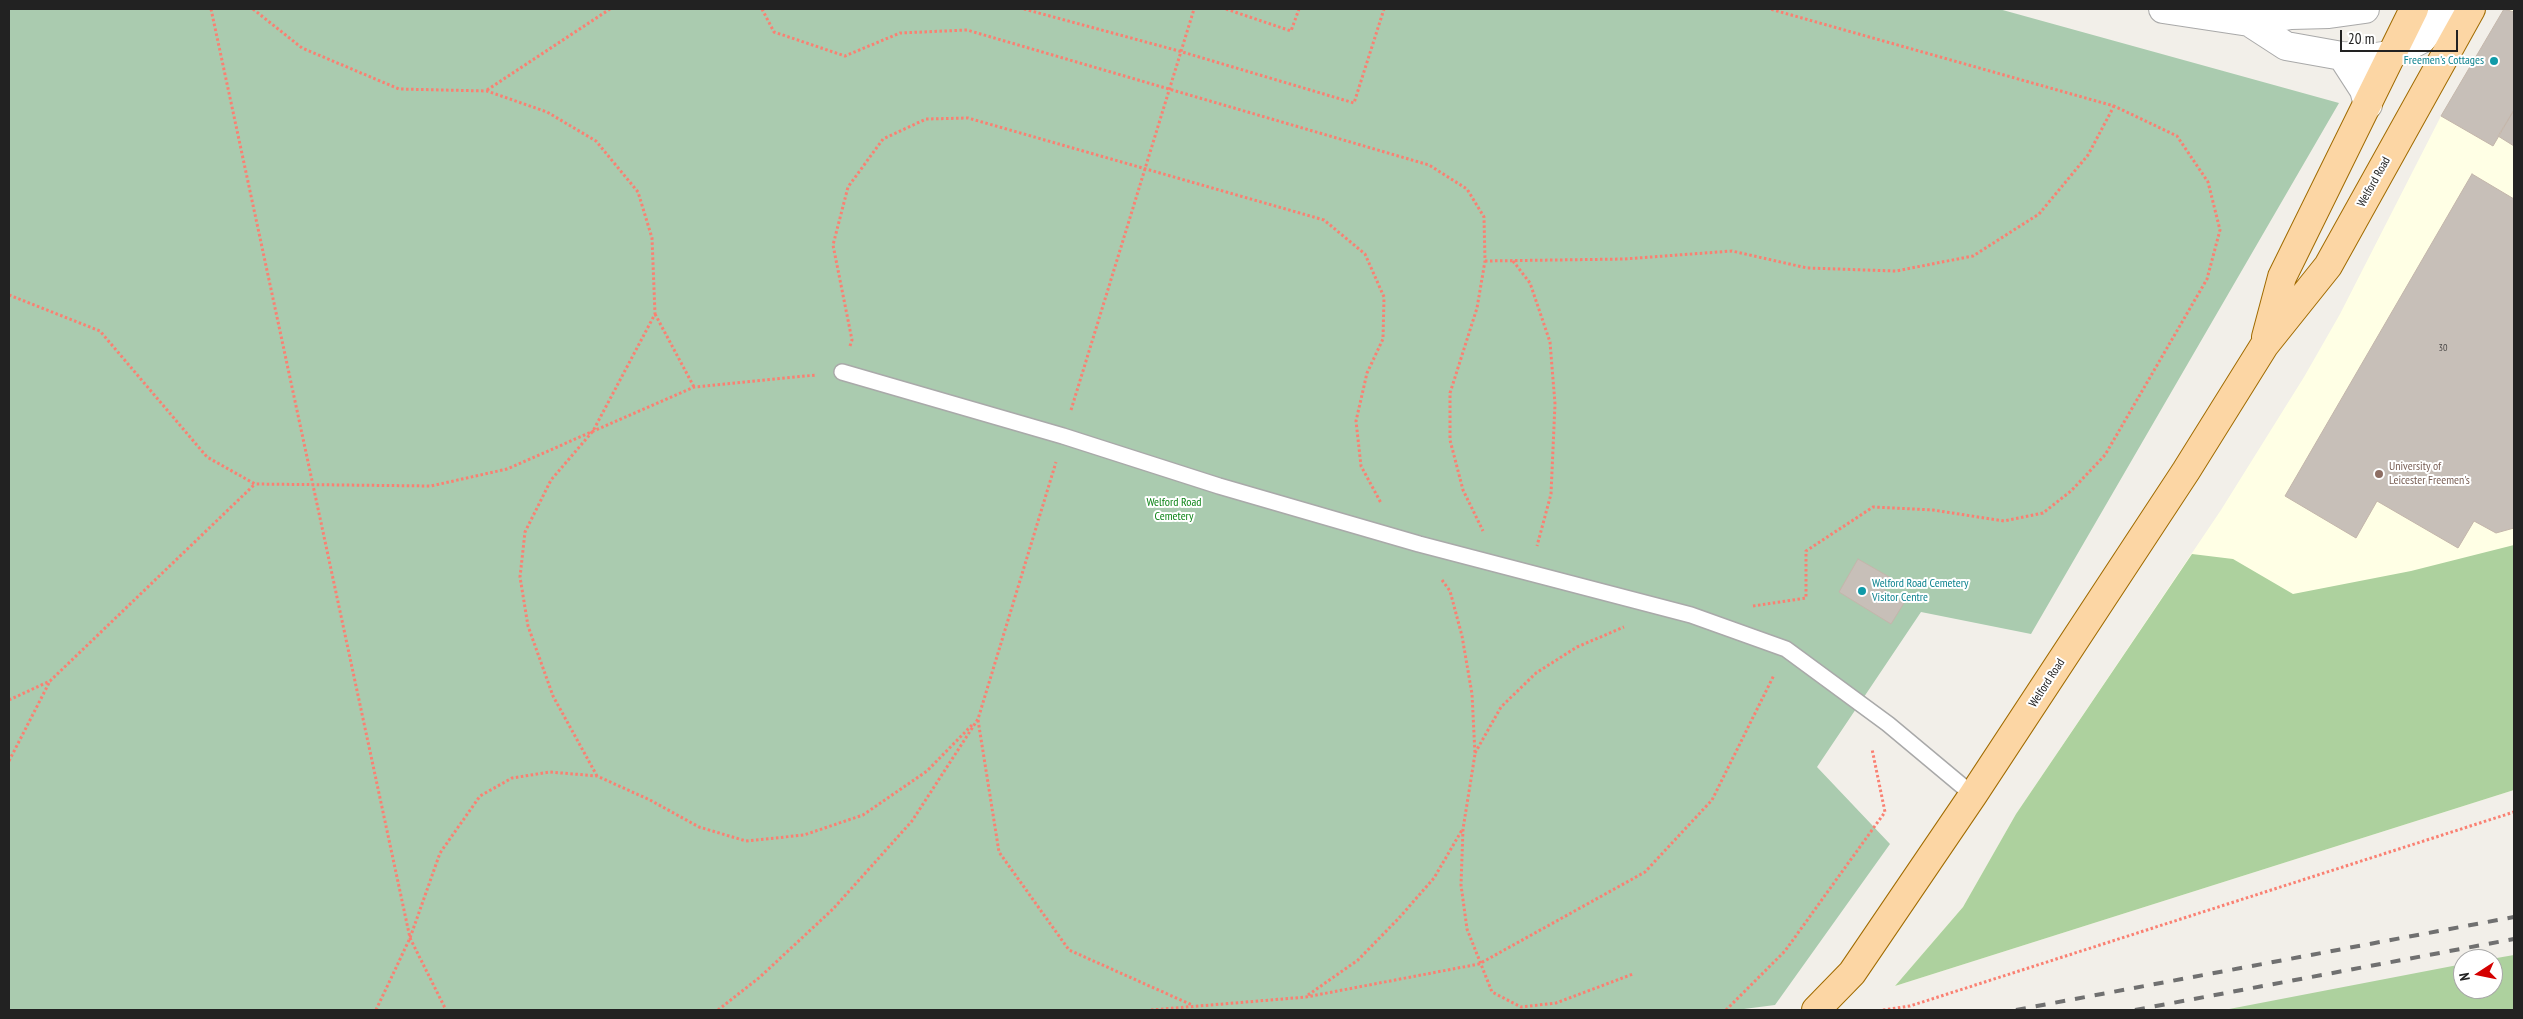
<!DOCTYPE html>
<style>
body{margin:0}
#map{position:relative;width:2523px;height:1019px;overflow:hidden;background:#f2efe9;font-family:"PT Sans Narrow",sans-serif}
canvas{display:block}
.frame{position:absolute;inset:0;border:10px solid #222;pointer-events:none}
.north{position:absolute;left:2453px;top:949px;width:50px;height:50px;box-sizing:border-box;background:#fff;border:1px solid #a7a7a7;border-radius:50%;rotate:259deg;font-size:14px;font-weight:700;line-height:20px;text-align:center;color:#222}
.north::after{content:'';display:block;margin:auto;width:18px;height:22px;background:#d40000;clip-path:polygon(50% 0,100% 100%,50% 72%,0 100%)}
.scale{position:absolute;left:2340px;top:30px;width:118px;height:22px;box-sizing:border-box;border:2px solid #222;border-top:0;padding-left:6px;font-size:15px;line-height:18px;white-space:nowrap;color:#222;-webkit-text-stroke:4px #fff;paint-order:stroke}
</style>
<div id="map">
<canvas width="2523" height="1019"></canvas>
<div class="frame"></div>
<div class="north">N</div>
<div class="scale">20 m</div>
</div>
<script>
const c = document.querySelector('canvas').getContext('2d');
c.lineJoin = 'round';
function paint(path, color) { c.fillStyle = color; c.fill(path, 'evenodd'); }
const poly = rows => new Path2D(rows.map(r => 'M' + r).join(''));
function strokePath(path, color, width, dash) { c.strokeStyle = color; c.lineWidth = width; c.lineCap = dash ? 'butt' : 'round'; c.setLineDash(dash || []); c.stroke(path); }
function drawText(font, color, halo, rows, align = 'center') {
  c.font = font + ' "PT Sans Narrow",sans-serif'; c.lineWidth = 4; c.setLineDash([]); c.textBaseline = 'middle'; c.strokeStyle = halo; c.fillStyle = color; for (const [text, x, y, turn = 0] of rows) {
    c.save(); c.translate(x, y); c.rotate((+turn || 0) * Math.PI / 180); c.textAlign = isNaN(turn) ? turn : align; if (halo) c.strokeText(text, 0, 0); c.fillText(text, 0, 0); c.restore();
  }
}
paint(poly([
 [2504,9,2514,9,2514,790,1895,986,1963,907,2016,814,2221,510,2304,377,2340,314,2441,116]
]), '#ffffe5');
paint(poly([
 [2514,545,2514,790,1895,986,1963,907,2016,814,2192,554,2233,559,2293,594,2411,571],
 [2514,955,2514,1010,2224,1010,2463,964,2463,989,2493,989,2493,959,2491,959]
]), '#add19e');
paint(poly([
 [9,9,1999,9,2339,103,2031,634,1921,612,1817,767,1890,844,1775,1005,1736,1010,9,1010]
]), '#aacbaf');
const building = poly([
 [2504,9,2514,12,2514,110,2493,146,2441,116,2504,9],
 [2514,110,2514,146,2498,136,2514,110],
 [2472,174,2514,199,2514,528,2496,533,2474,521,2458,548,2377,501,2356,538,2285,496,2472,174],
 [1858,559,1891,578,1884,590,1904,603,1891,624,1839,592,1858,559]
]);
paint(building, '#c7bfb8');
strokePath(building, '#c4b6ab', 1);
const lane = poly([
 [842,372,1063,436,1219,486,1419,544,1691,615,1786,649,1888,724,1973,795]
]);
const street = poly([
 [2163,9,2249,22,2291,15,2329,14,2365,9],
 [2249,22,2286,46,2342,56,2368,58,2391,55,2422,39,2447,9],
 [2342,56,2364,90,2368,105]
]);
const primary = poly([
 [2266,337,2282,277,2414,9],
 [1816,1010,1852,973,1973,795,2186,471,2264,346,2328,266,2471,9]
]);
strokePath(lane, '#a9a9a9', 18);
strokePath(street, '#a9a9a9', 30);
strokePath(primary, '#a06b00', 30);
strokePath(poly([
 [211,9,410,938,446,1010],
 [253,9,302,48,399,89,487,91,547,112,596,141,638,192,652,238,655,314,593,431,551,480,525,532,520,577,528,626,553,696,597,776],
 [762,9,774,32,845,56,900,33,967,30,1429,165,1467,189,1484,217,1485,261,1477,308,1450,393,1450,440,1463,490,1483,531],
 [1024,9,1179,51,1354,103,1384,9],
 [1226,9,1291,31,1299,9],
 [487,90,610,9],
 [1485,261,1624,259,1732,251,1807,268,1896,271,1973,256,2039,214,2088,155,2114,106],
 [1513,261,1530,283,1550,342,1555,404,1551,494,1537,546],
 [9,295,100,331,207,457,255,484,431,486,507,469,694,387,816,375],
 [655,314,694,387],
 [850,346,852,340,833,245,848,187,883,139,926,119,968,118,1324,220,1365,254,1384,297,1383,339,1367,373,1356,421,1361,466,1381,503],
 [1071,410,1194,9],
 [1442,580,1450,591,1462,636,1472,694,1475,754,1463,829,1461,885,1467,929,1492,992,1521,1007,1556,1003,1633,974],
 [1753,606,1806,598,1806,551,1873,507,1933,510,2004,521,2043,513,2071,491,2105,455,2207,279,2220,230,2208,182,2177,136,2114,106,1770,9],
 [9,700,50,681,255,484],
 [978,720,999,852,1069,950,1192,1005],
 [1475,753,1501,707,1536,673,1577,647,1624,627],
 [9,761,50,681],
 [1308,995,1358,960,1399,918,1434,878,1462,830],
 [376,1010,410,938,440,853,480,796,512,778,550,772,597,776,650,800,699,827,746,841,804,835,863,815,927,771,972,725],
 [718,1010,760,977,833,909,912,821,978,719,1056,462],
 [1151,1010,1306,997,1479,964,1645,872,1712,800,1774,675],
 [1726,1010,1785,951,1885,812,1872,749],
 [1883,1010,1910,1006,2514,812]
]), '#fa8072', 3, [2.5, 2.5]);
strokePath(lane, '#fff', 15);
strokePath(street, '#fff', 28);
strokePath(primary, '#fcd6a4', 28);
strokePath(poly([
 [2016,1010,2514,917],
 [2135,1010,2514,939]
]), '#707070', 4, [10, 10]);
for (const [x, y, r, color] of [
 [2494,61,5,"#0f9aa8"],
 [2379,474,5,"#8d6e63"],
 [1862,591,5,"#0f9aa8"]
]) { const dot = new Path2D(); dot.arc(x, y, r, 0, 2 * Math.PI); c.fillStyle = color; c.fill(dot); strokePath(dot, '#fff', 2); }
drawText('10px', '#4b4948', null, [
 ["30",2443,348]
]);
drawText('12px', '#0d838f', '#fff', [
 ["Freemen's Cottages",2484,61],
 ["Welford Road Cemetery",1872,584,"left"],
 ["Visitor Centre",1872,598,"left"]
], 'right');
drawText('12px', '#222', '#fff', [
 ["Welford Road",2374,182,-61],
 ["Welford Road",2047,683,-57]
]);
drawText('12px', '#785e54', '#fff', [
 ["University of",2389,467],
 ["Leicester Freemen's",2389,481]
], 'left');
drawText('12px', '#0c8416', '#fff', [
 ["Welford Road",1174,503],
 ["Cemetery",1174,517]
]);
</script>
